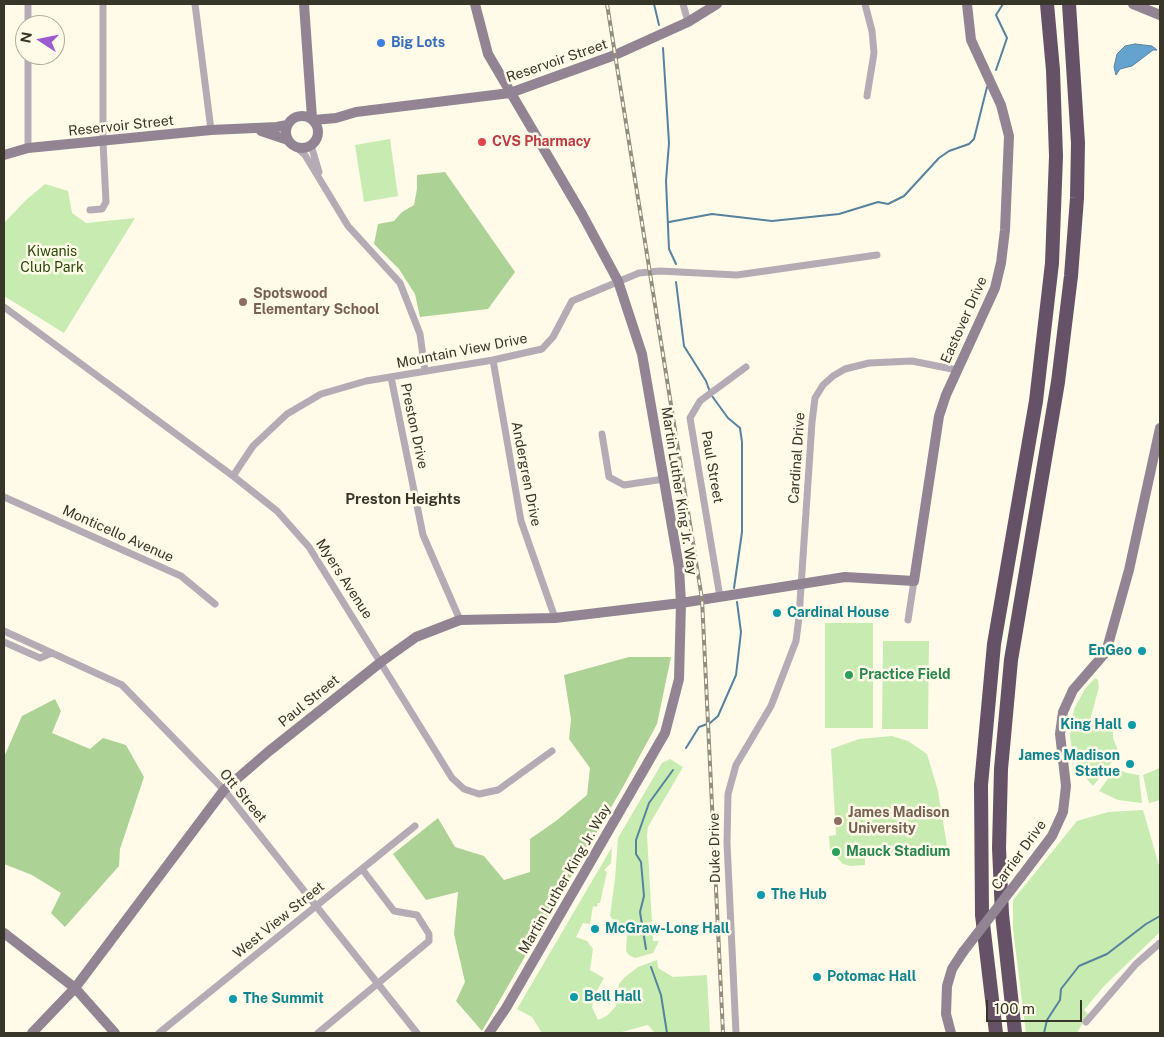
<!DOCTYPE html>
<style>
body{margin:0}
#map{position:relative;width:1164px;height:1037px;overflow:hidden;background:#fffbe8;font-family:"Public Sans",sans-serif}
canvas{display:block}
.frame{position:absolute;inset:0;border:5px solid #383529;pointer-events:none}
.north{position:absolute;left:15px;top:15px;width:50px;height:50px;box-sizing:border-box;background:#fffbe8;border:1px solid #afac9c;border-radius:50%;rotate:281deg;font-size:14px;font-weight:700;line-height:20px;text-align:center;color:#383529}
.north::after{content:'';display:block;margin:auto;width:18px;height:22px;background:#9c5bd1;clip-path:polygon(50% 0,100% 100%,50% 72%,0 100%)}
.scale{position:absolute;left:986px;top:1000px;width:96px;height:22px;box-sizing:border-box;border:2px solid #383529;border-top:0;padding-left:6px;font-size:15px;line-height:18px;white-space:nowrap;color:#383529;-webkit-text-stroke:4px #fffbe8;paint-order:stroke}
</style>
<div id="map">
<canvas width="1164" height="1037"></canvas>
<div class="frame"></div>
<div class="north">N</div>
<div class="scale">100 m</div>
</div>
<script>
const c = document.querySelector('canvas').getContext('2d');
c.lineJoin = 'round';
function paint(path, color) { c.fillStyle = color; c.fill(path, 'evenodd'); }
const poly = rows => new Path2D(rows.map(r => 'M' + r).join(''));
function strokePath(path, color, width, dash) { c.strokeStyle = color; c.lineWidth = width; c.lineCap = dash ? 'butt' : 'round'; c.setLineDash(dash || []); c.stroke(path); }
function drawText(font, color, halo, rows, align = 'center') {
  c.font = font + ' "Public Sans",sans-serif'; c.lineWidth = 5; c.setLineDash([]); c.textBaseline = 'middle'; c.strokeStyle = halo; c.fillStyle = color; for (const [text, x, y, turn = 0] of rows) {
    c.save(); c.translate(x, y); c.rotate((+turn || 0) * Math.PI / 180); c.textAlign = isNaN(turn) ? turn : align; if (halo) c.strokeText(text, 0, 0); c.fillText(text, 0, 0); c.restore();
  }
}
paint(poly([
 [390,139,398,196,364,202,355,145],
 [45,184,68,191,72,213,86,223,135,218,64,333,4,296,4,223,26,200],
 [825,623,873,623,873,728,825,728],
 [883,641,929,641,928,729,882,729],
 [1095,678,1098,680,1099,687,1090,720,1113,728,1113,738,1119,753,1093,786,1079,770,1072,750,1070,736,1074,709,1085,689],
 [892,736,908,741,927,754,938,791,947,846,865,856,865,865,851,866,843,864,830,850,829,836,836,835,831,749,859,739],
 [670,759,683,767,648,827,647,835,653,941,659,941,653,953,635,958,629,955,626,951,627,935,610,916,615,879,618,838,662,763],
 [1116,768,1127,773,1139,775,1142,803,1118,800,1099,791],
 [1160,768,1160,800,1149,803,1143,775],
 [1143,810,1160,869,1160,932,1104,986,1084,1010,1088,1014,1077,1033,1026,1033,1013,929,1013,900,1077,821,1108,812],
 [612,847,611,863,604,870,607,872,600,903,598,903,597,907,593,906,590,924,583,923,576,937,587,941,593,949,590,970,604,978,596,992,592,1007,598,1020,608,1015,616,1006,619,984,625,977,638,967,657,960,658,968,673,977,707,975,710,1033,640,1033,654,1032,648,1025,618,1033,542,1033,532,1017,517,1009]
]), '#c7ebb0');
paint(poly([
 [445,172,515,272,488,309,420,317,415,294,399,269,374,244,378,224,394,221,402,212,414,205,417,189,417,175],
 [629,657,671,657,657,724,624,785,482,1031,456,1001,465,982,454,934,458,892,426,900,393,854,438,818,455,847,484,856,504,880,530,872,530,839,556,821,587,795,590,768,569,739,571,719,564,675],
 [55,699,61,711,52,733,90,749,103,738,126,745,144,777,120,849,119,866,65,927,51,913,61,893,32,875,4,864,4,757,22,716]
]), '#add295');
const water = poly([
 [1135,44,1152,46,1157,50,1153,50,1132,66,1120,69,1116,75,1114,67,1117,54,1125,46,1135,44]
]);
paint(water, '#64a3cf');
strokePath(water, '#57829d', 1);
strokePath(poly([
 [654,4,659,25],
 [663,48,669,143,666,181,669,249,676,264],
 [996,70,1007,38,996,15,1003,4],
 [669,222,712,214,772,221,839,214,878,202,888,204,904,196,939,158,949,151,969,144,974,139,987,87],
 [676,282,684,346,706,381,710,392],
 [712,396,728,418,740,428,742,442,742,532,734,588],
 [686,748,699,727,710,723,718,716,736,675,741,632,737,602],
 [646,949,640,912,644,896,641,862,636,854,636,840,649,803,673,770],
 [651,967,661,995,667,1033],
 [1044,1033,1047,1020,1060,1000,1061,989,1079,966,1107,954,1146,924,1160,916]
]), '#57829d', 2);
strokePath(poly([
 [195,4,211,130],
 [683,4,688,22],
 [865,4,872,31,874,53,867,96],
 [28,25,28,4],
 [311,145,319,172],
 [296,147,305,155,348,226,400,283,420,334,425,371],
 [28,148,28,55],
 [90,210,102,209,106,202,103,142,103,4],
 [4,307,233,476,277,511,309,547,452,778,464,789,479,794,498,790,552,751],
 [493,360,521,521,555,618],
 [391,377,423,535,460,620],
 [602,434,609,477,624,485,664,479],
 [233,476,253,446,287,414,321,394,366,381,493,360,542,349,553,337,572,301,639,273,660,271,737,275,877,255],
 [4,497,181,576,215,604],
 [720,597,690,418,700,401,746,367],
 [908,620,914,581],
 [4,631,122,685,224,790,417,1033],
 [4,642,40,658,52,653],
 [1086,1022,1136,964,1160,943],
 [159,1033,415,826],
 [318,1033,429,941,429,934,417,915,394,911,362,869],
 [736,1033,727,843,728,794,736,765,771,706,796,641,799,617,812,422,815,398,823,385,833,376,845,369,869,363,912,361,957,370]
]), '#b5abb5', 7);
strokePath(poly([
 [304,4,312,118],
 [475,4,488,54,582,214,618,281,642,354,679,567,681,603,679,679,665,733,506,1008,489,1033],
 [1133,4,1160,15],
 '286 132a16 16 0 1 1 32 0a16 16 0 1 1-32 0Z',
 [314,120,336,118,356,112,510,93,615,55,688,22,717,4],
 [261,131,288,140],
 [4,155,28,148,211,130,277,127,287,125],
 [1021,877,1052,836,1063,812,1066,786,1060,734,1063,712,1073,690,1106,652,1129,570,1160,428],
 [4,933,75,988,115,1033],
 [32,1033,75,988,224,790,268,752,381,662,416,637,460,620,555,618,681,603,845,577,914,581,939,416,946,395,995,288,1001,263,1005,230,1009,136,1001,105,971,40,967,4],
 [951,1033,946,1014,947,986,952,969,963,952]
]), '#938493', 10);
strokePath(poly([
 [996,1033,982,915,981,785,994,644,1036,401,1052,263,1056,156,1053,70,1047,4],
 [1015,1033,1002,914,999,848,1001,769,1011,660,1058,382,1071,276,1077,198,1078,143,1069,4]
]), '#665266', 14);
const rail = poly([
 [607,4,702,599,723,1033]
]);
strokePath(rail, '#918e7f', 4);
strokePath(rail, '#fffbe8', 2, [5.5]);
strokePath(poly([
 [963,952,1021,877]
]), '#938493', 10);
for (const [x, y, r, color] of [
 [381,43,5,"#3f7fe0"],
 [482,142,5,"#e0444e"],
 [243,302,5,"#8d6e63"],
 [777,613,5,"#0f9aa8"],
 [1142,651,5,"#0f9aa8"],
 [849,675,5,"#2e9e5b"],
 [1132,725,5,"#0f9aa8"],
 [1130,764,5,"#0f9aa8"],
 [838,821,5,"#8d6e63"],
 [836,852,5,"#2e9e5b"],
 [761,895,5,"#0f9aa8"],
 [595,929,5,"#0f9aa8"],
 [817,977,5,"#0f9aa8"],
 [574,997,5,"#0f9aa8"],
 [233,999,5,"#0f9aa8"]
]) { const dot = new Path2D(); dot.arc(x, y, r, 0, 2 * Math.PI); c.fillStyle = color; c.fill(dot); strokePath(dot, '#fffbe8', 2); }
drawText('bold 14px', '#366cbe', '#fffbe8', [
 ["Big Lots",391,43]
], 'left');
drawText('14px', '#383529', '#fffbe8', [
 ["Reservoir Street",557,61,-19],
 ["Reservoir Street",121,126,-6],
 ["Eastover Drive",964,320,-66],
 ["Mountain View Drive",462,351,-11],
 ["Preston Drive",414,426,78],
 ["Cardinal Drive",797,458,-86],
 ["Paul Street",712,467,80],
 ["Andergren Drive",526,474,79],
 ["Martin Luther King Jr. Way",679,491,81],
 ["Monticello Avenue",118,534,24],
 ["Myers Avenue",344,579,57],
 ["Paul Street",309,701,-39],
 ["Ott Street",243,796,50],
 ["Duke Drive",715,848,-91],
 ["Carrier Drive",1019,855,-54],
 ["Martin Luther King Jr. Way",565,879,-60],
 ["West View Street",279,920,-39]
]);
drawText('bold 14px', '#be3a42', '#fffbe8', [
 ["CVS Pharmacy",492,142]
], 'left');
drawText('14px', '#274806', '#fffbe8', [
 ["Kiwanis",52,252],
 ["Club Park",52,268]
]);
drawText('bold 14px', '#785e54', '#fffbe8', [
 ["Spotswood",253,294],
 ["Elementary School",253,310],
 ["James Madison",848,813],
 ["University",848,829]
], 'left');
drawText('bold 14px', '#0d838f', '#fffbe8', [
 ["Cardinal House",787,613],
 ["EnGeo",1132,651,"right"],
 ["King Hall",1122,725,"right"],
 ["James Madison",1120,756,"right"],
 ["Statue",1120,772,"right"],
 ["The Hub",771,895],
 ["McGraw-Long Hall",605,929],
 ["Potomac Hall",827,977],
 ["Bell Hall",584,997],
 ["The Summit",243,999]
], 'left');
drawText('bold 14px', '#27864d', '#fffbe8', [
 ["Practice Field",859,675],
 ["Mauck Stadium",846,852]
], 'left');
drawText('bold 15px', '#383529', '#fffbe8', [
 ["Preston Heights",403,499]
]);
</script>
